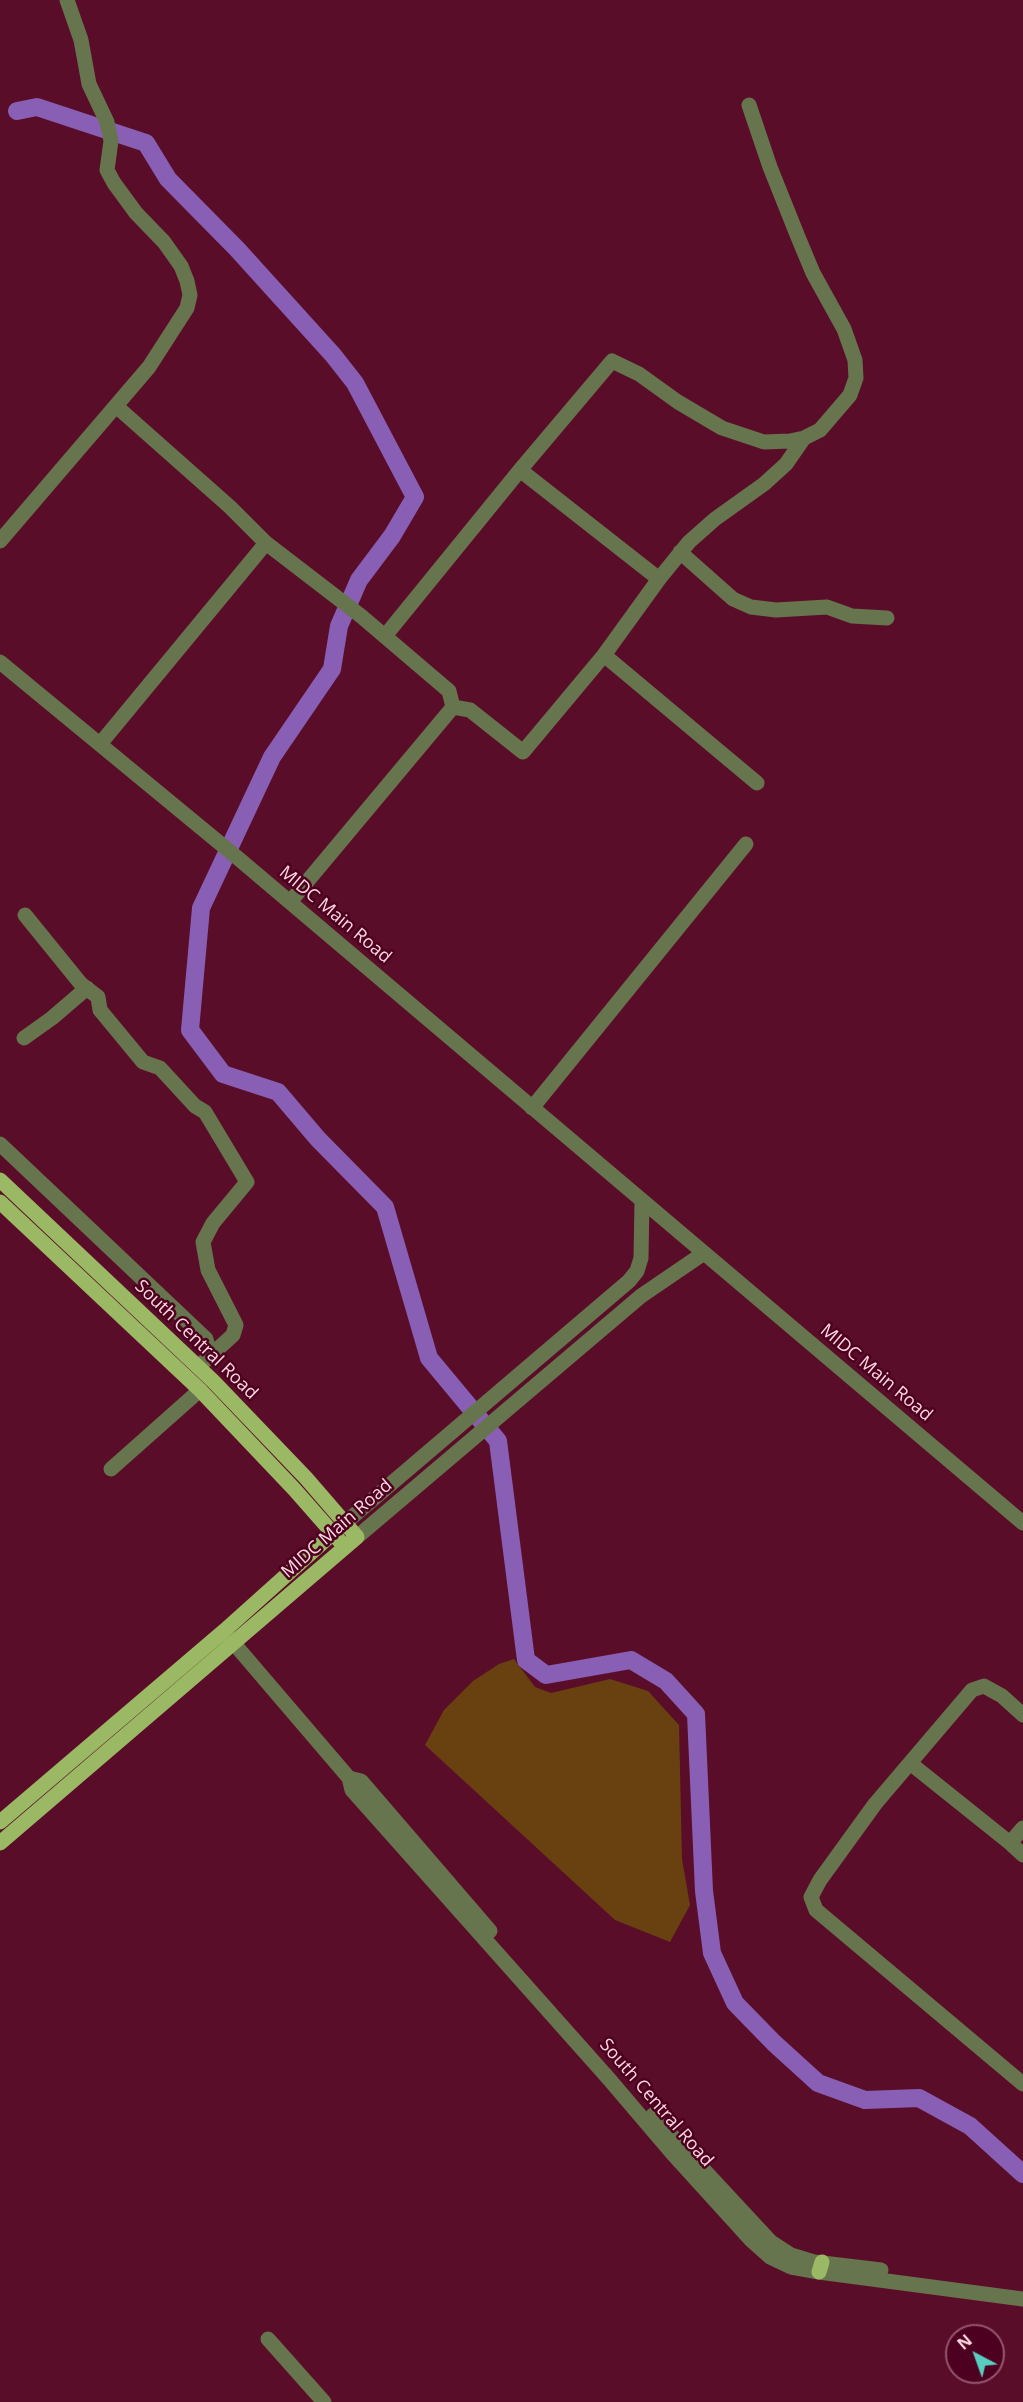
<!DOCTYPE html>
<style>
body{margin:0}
#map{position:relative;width:1023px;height:2402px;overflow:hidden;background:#5a0d29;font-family:"Open Sans",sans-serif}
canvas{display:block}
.north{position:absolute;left:945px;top:2324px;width:60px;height:60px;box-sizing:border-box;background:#4d001f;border:2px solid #93566b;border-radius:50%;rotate:319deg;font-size:16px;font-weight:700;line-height:24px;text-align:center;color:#fdd7de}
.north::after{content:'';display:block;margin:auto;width:21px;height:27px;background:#58cec0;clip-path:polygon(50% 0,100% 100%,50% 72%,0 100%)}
</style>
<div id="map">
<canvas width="1023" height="2402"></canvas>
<div class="north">N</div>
</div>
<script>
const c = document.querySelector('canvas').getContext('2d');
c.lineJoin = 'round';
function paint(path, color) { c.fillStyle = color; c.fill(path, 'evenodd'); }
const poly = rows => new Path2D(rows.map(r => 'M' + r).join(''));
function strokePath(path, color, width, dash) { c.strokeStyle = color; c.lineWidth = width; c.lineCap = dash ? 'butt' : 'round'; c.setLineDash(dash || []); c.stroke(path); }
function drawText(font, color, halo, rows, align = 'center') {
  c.font = font + ' "Open Sans",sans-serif'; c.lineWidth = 5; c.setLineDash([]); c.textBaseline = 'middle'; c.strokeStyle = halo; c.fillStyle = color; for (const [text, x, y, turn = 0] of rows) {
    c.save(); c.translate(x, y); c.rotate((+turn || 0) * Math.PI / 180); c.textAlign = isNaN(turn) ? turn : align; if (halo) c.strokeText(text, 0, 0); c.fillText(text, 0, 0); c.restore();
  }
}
paint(poly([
 [514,1659,535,1687,551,1693,610,1679,648,1691,679,1725,682,1859,690,1905,670,1942,615,1920,425,1745,444,1710,473,1681,499,1664]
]), '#69400f');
strokePath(poly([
 [17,111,37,107,146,143,168,179,237,249,333,355,355,383,415,497,392,536,359,580,339,626,332,669,272,757,201,908,190,1030,223,1074,278,1092,318,1139,385,1207,429,1358,498,1441,526,1660,546,1675,631,1660,666,1681,696,1714,704,1891,712,1953,735,2003,774,2043,818,2083,865,2100,919,2098,970,2126,1023,2174]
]), '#895fb5', 18);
strokePath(poly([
 [520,470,659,579,604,655,757,783],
 [0,541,149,367,187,308,190,295,187,281,181,266,164,242,136,213,114,183,107,170,111,141,107,122,89,84,81,40,67,0],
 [266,543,361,616,449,691,453,707,290,902],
 [680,552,733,599,751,607,776,610,827,607,852,616,887,618],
 [659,579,689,542,715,519,764,484,786,464,804,438],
 [385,636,520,470,612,361,639,374,678,402,722,428,764,442,790,441,804,438,820,430,850,395,856,378,855,360,844,329,813,273,798,237,770,167,749,105],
 [0,662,239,859,1023,1523],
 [453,707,470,710,523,752,604,655],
 [100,744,266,543,230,507,116,406],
 [25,915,81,984,98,997,100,1010,143,1062,160,1068,195,1106,205,1112,247,1182,213,1223,203,1242,208,1270,236,1325,233,1335,198,1367],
 [24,1038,52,1018,87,988],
 [532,1108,746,844],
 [0,1144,206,1339,211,1357],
 [111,1469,200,1390],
 [345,1523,629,1281,637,1271,641,1258,642,1201],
 [357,1537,641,1296,704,1253],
 [225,1633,349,1778,352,1790,609,2079,672,2153,751,2240,770,2257,791,2267,819,2272,1023,2299],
 [1023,1715,1002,1696,984,1686,972,1690,875,1804,820,1880,811,1897,816,1910,1023,2084],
 [910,1763,1010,1843],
 [349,1778,361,1781,490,1931],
 [1023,1828,1010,1843,1023,1855],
 [653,2115,771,2242,791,2255,814,2262,881,2270],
 [268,2339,324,2402]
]), '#66754d', 15);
strokePath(poly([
 [0,1180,213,1381,306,1478,357,1537,0,1843],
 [0,1202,200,1390,294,1489,345,1547],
 [0,1822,224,1631,340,1527],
 [819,2272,822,2262]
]), '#9bb864', 15);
drawText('18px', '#fdd7de', '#4d001f', [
 ["MIDC Main Road",335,915,40],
 ["South Central Road",196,1340,44],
 ["MIDC Main Road",876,1373,40],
 ["MIDC Main Road",337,1529,-41],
 ["South Central Road",656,2103,49]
]);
</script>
